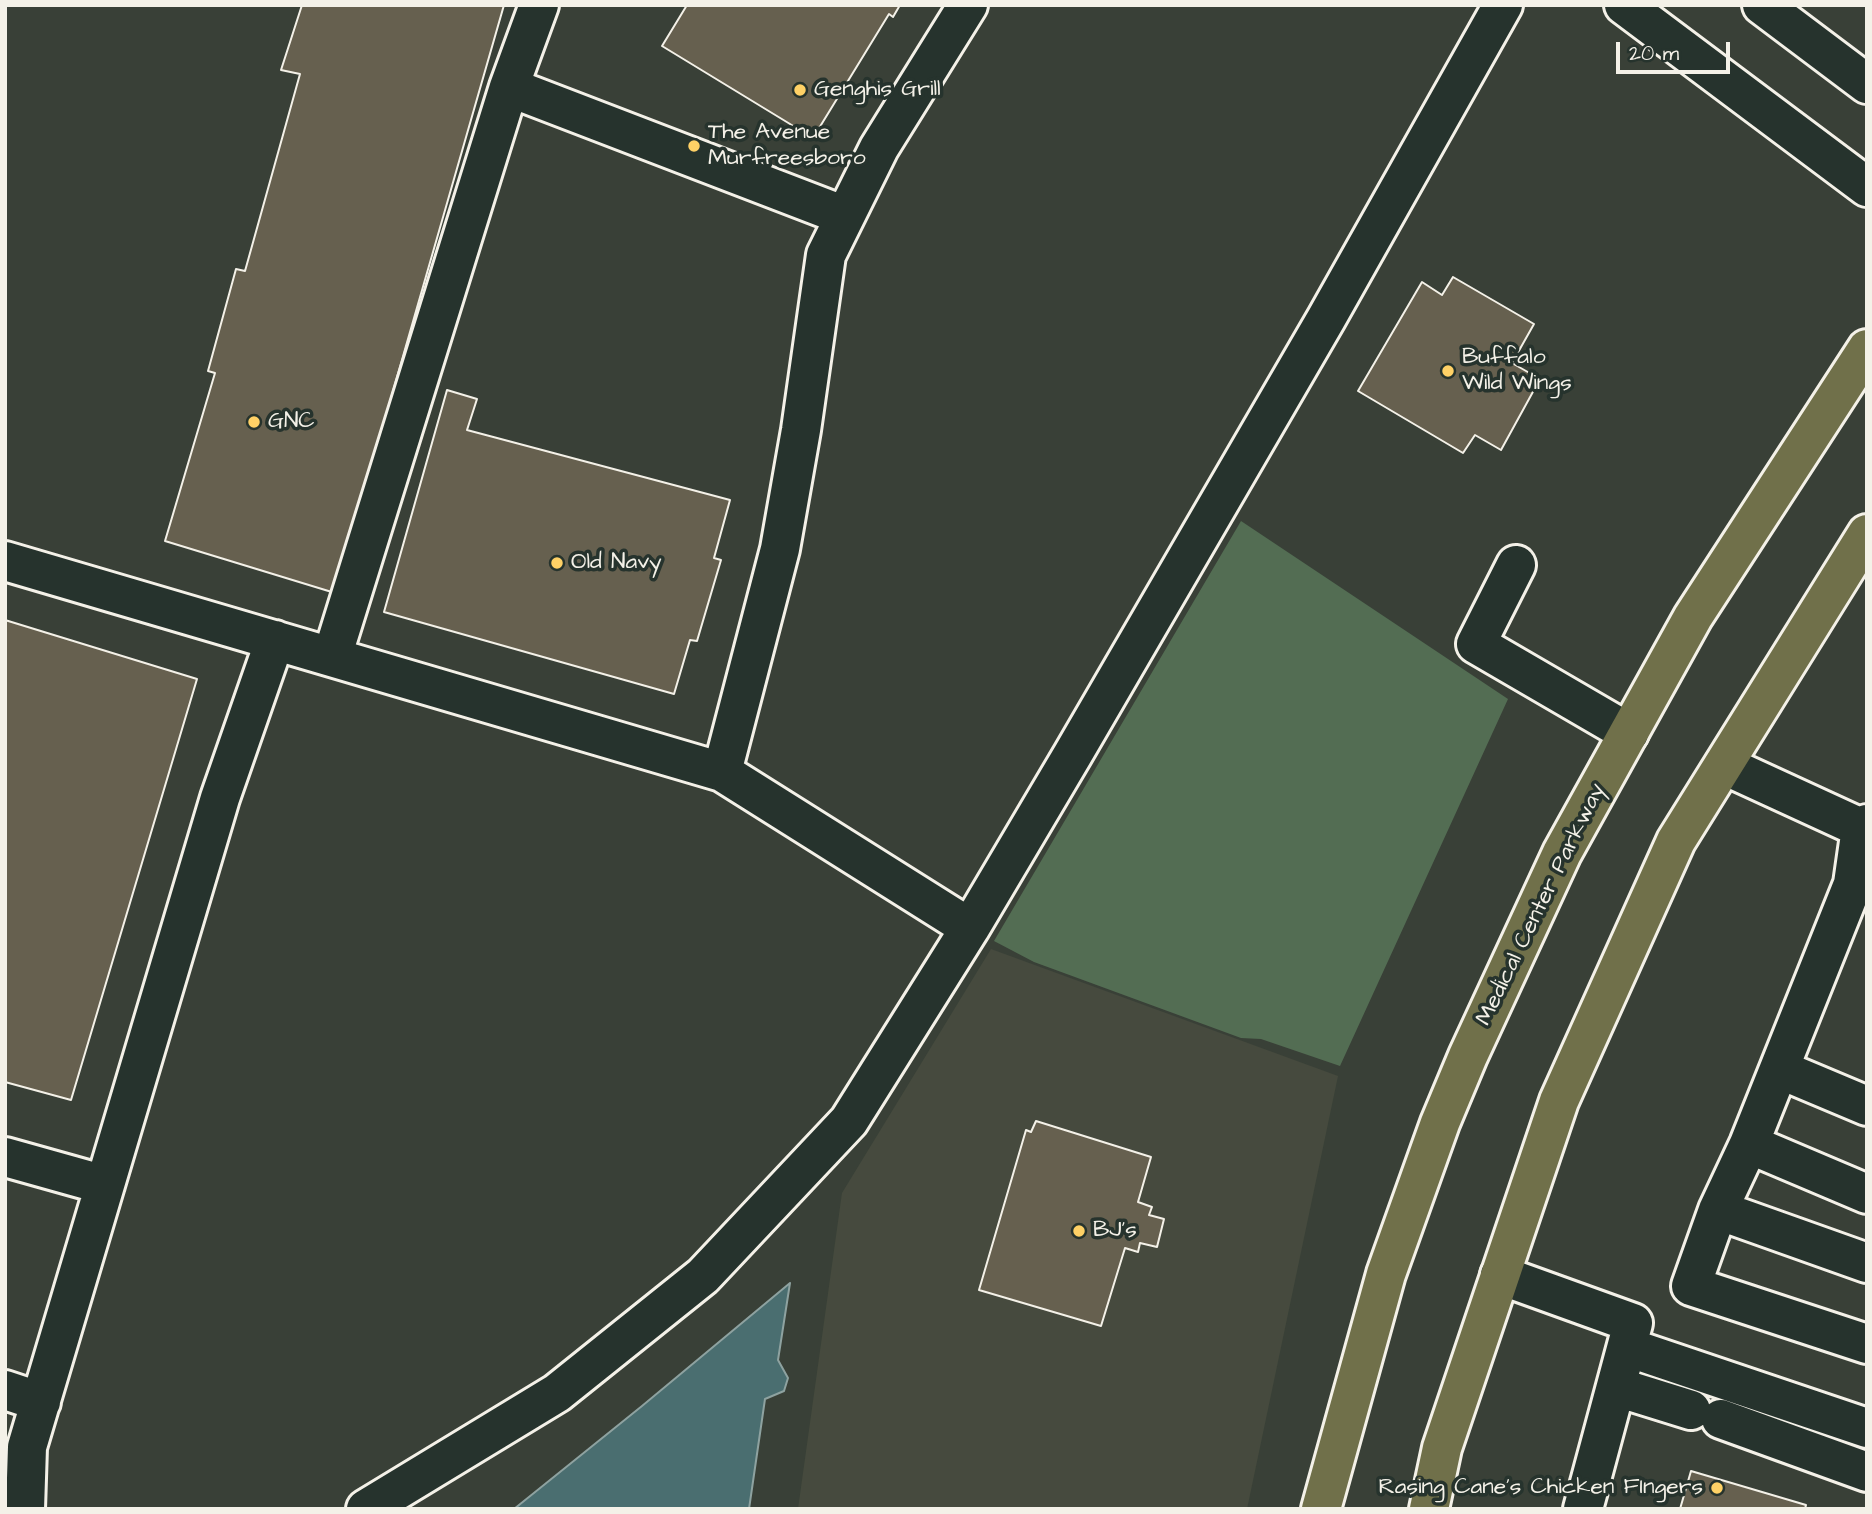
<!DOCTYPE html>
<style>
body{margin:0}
#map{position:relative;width:1872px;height:1514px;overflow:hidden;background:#394037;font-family:"Architects Daughter",sans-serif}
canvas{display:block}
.frame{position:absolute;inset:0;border:7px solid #f4f1e8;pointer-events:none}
.scale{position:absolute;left:1616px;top:42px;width:114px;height:32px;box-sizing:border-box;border:4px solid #f4f1e8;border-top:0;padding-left:9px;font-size:21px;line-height:24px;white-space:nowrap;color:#f4f1e8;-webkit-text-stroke:5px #26332d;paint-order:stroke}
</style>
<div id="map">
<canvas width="1872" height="1514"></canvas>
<div class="frame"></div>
<div class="scale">20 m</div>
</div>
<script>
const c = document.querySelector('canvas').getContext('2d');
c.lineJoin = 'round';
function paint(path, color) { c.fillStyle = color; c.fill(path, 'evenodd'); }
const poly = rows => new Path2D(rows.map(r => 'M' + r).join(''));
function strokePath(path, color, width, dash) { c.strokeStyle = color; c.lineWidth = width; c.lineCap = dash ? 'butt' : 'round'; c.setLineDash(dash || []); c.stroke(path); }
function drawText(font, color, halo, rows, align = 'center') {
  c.font = font + ' "Architects Daughter",sans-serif'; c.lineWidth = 7; c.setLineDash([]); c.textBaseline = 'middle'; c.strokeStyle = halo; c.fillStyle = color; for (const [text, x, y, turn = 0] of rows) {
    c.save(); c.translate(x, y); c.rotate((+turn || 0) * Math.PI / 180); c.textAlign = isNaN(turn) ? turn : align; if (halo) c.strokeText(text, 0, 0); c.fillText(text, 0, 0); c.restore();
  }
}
paint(poly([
 [991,949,1338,1076,1247,1509,798,1509,842,1193]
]), '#464a3e');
paint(poly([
 [1241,521,1508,699,1340,1066,1261,1039,1241,1038,1034,962,994,941]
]), '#536d53');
const water = poly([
 [790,1283,778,1360,788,1378,784,1391,765,1399,749,1509,514,1509,642,1406,790,1283]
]);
paint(water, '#4a6e70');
strokePath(water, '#8ea2a0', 2);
const building = poly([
 [302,5,504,5,335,593,165,541,215,373,208,371,236,269,245,271,300,74,281,70,302,5],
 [687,5,900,5,893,17,889,14,813,138,662,46,687,5],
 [1453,277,1534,324,1512,363,1540,379,1501,450,1475,435,1463,453,1358,391,1422,282,1442,295,1453,277],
 [447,390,477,399,467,430,730,500,714,558,721,560,697,641,690,640,674,694,384,612,447,390],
 [5,620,197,679,71,1100,5,1082,5,620],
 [1036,1121,1151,1157,1138,1202,1152,1207,1149,1215,1164,1219,1157,1247,1140,1243,1138,1252,1125,1248,1101,1326,979,1290,1026,1130,1031,1132,1036,1121],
 [1691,1471,1806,1505,1805,1509,1680,1509,1691,1471]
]);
paint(building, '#66604f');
strokePath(building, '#f4f1e8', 2);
const minor = poly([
 [539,5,509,87,845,216],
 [1624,5,1867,187],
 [1762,5,1867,84],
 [5,561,722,772,970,928],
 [1516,565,1476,644,1629,733],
 [332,657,509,87],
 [1724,765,1861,828,1867,824],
 [722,772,780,549,801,430,826,255,879,148,968,5],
 [1861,828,1853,884,1749,1144,1718,1210,1691,1286,1867,1344],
 [1779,1069,1867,1106],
 [1749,1144,1867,1194],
 [5,1157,105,1185],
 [1718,1210,1867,1263],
 [1500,1275,1633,1323,1583,1509],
 [1627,1347,1867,1428],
 [1617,1387,1691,1410],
 [5,1390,41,1402],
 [1721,1419,1867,1472],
 [25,1509,27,1447,220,798,275,640],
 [366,1509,557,1393,703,1276,849,1121,970,928,1073,754,1326,319,1503,5]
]);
const major = poly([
 [1321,1509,1386,1274,1440,1123,1468,1056,1562,853,1693,617,1867,349],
 [1429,1509,1442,1448,1559,1101,1676,841,1867,534]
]);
strokePath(minor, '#f4f1e8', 44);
strokePath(major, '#f4f1e8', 44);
strokePath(minor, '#26332d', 38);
strokePath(major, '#70704a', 38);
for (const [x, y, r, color] of [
 [800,90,7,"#ffd166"],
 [694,146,7,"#ffd166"],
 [1448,371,7,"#ffd166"],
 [254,422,7,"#ffd166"],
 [557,563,7,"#ffd166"],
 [1079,1231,7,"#ffd166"],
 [1717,1488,7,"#ffd166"]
]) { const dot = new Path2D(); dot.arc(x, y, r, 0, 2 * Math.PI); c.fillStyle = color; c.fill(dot); strokePath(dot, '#26332d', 2.5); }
drawText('23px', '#f4f1e8', '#26332d', [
 ["Genghis Grill",814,90],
 ["The Avenue",708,133],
 ["Murfreesboro",708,159],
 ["Buffalo",1462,358],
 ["Wild Wings",1462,384],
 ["GNC",268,422],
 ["Old Navy",571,563],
 ["BJ's",1093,1231],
 ["Rasing Cane's Chicken FIngers",1703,1488,"right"]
], 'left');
drawText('23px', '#f4f1e8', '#26332d', [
 ["Medical Center Parkway",1542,905,-64]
]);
</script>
